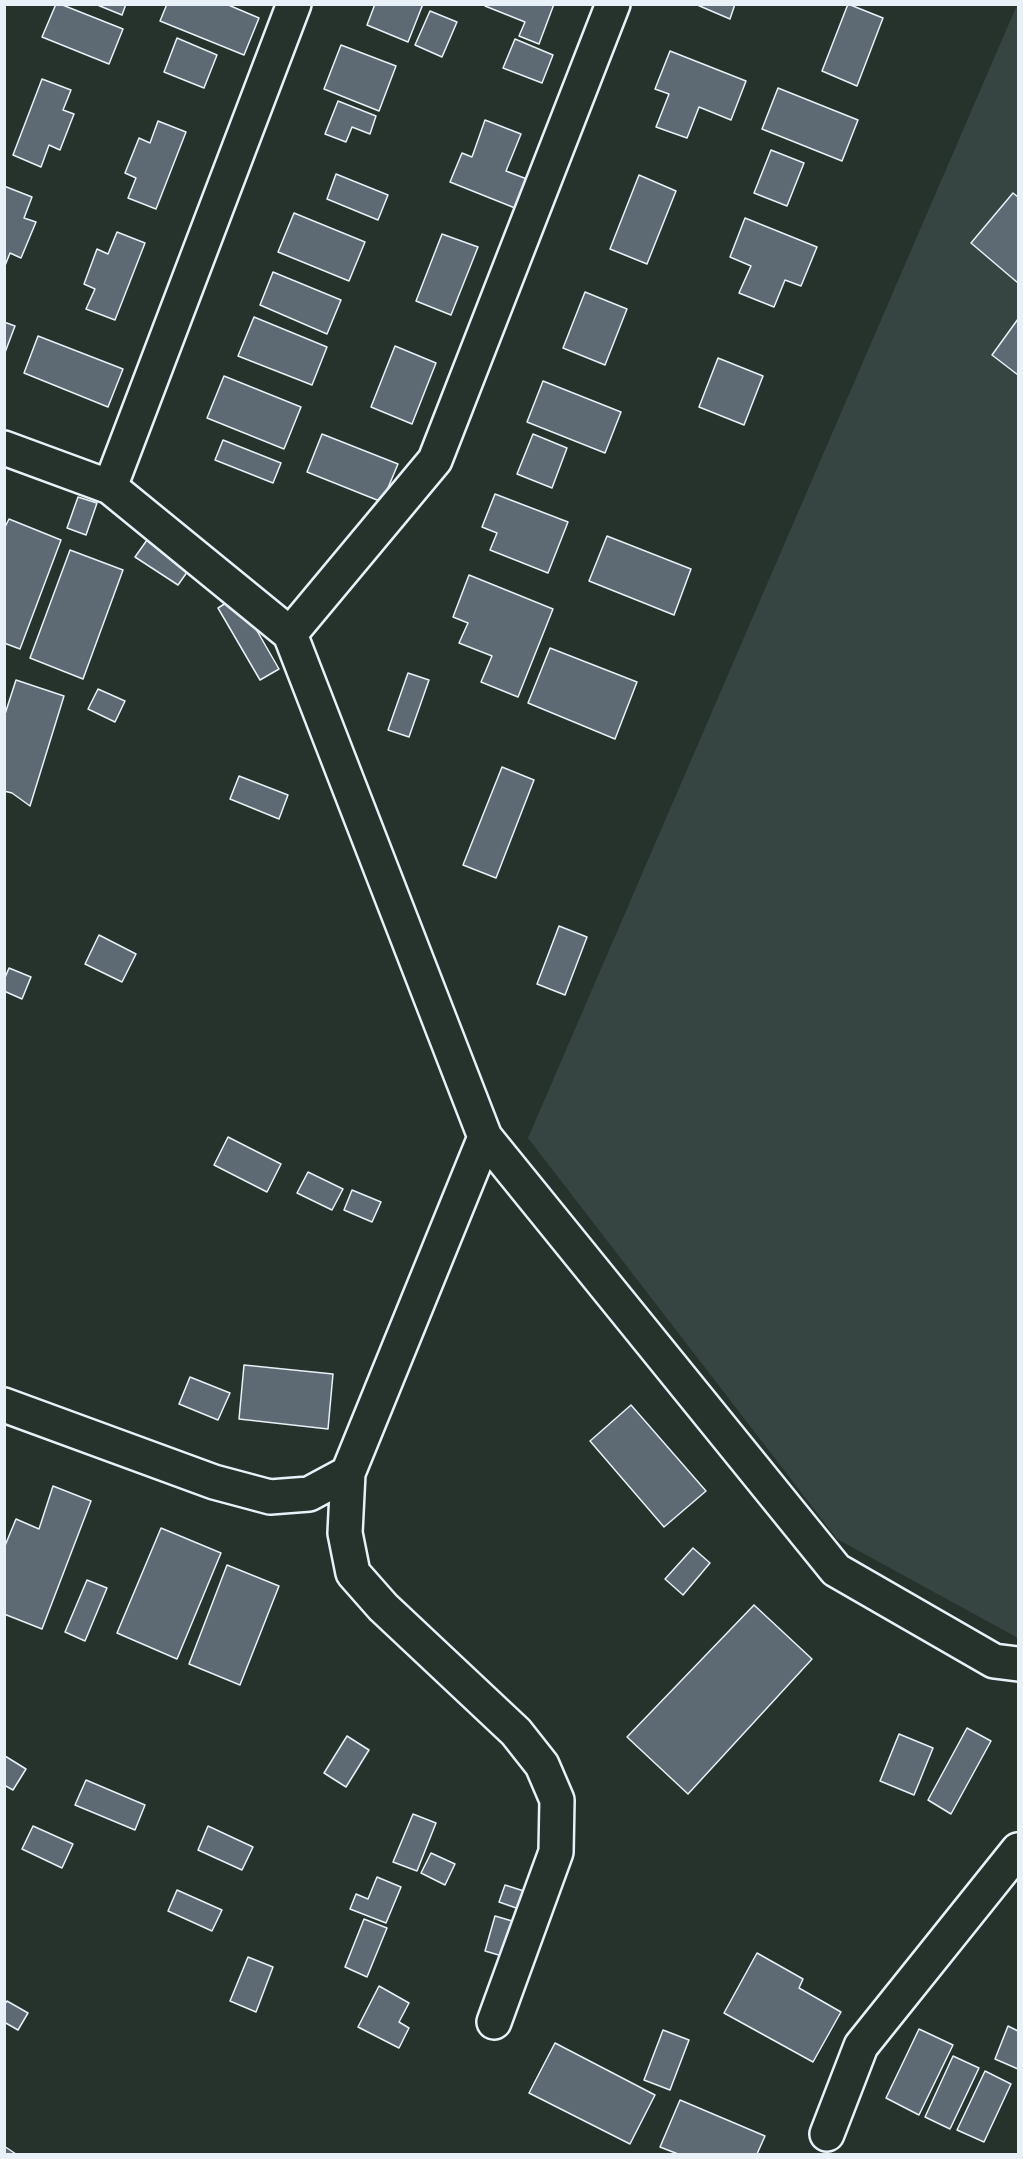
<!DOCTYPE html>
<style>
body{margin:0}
#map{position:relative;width:1023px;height:2159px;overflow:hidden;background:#26332d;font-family:"Gochi Hand",sans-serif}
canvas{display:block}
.frame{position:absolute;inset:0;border:6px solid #e8f1f8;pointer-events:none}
</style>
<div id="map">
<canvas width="1023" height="2159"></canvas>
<div class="frame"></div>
</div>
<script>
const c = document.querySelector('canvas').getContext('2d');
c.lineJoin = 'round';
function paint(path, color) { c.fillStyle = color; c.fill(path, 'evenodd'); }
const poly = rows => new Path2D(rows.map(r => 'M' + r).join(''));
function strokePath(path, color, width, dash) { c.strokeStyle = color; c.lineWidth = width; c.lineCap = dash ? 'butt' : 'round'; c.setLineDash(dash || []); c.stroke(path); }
paint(poly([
 [1017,5,1018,5,1018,1638,837,1539,528,1138]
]), '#364442');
const building = poly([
 [56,4,60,4,123,29,109,64,42,37,56,4],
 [95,4,126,4,122,15,95,4],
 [167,4,226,4,259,18,244,55,160,21,167,4],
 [375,4,423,4,408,42,367,25,375,4],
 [486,4,554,4,539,44,519,36,525,22,485,6,486,4],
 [695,4,735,4,730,19,695,4],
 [848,4,883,18,857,86,822,71,848,4],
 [430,11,457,22,442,57,415,45,430,11],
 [177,38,217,55,204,88,164,72,177,38],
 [515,39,553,55,542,83,503,68,515,39],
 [341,45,396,66,379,111,324,89,341,45],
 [670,51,746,81,731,120,699,107,687,138,656,127,669,94,655,89,670,51],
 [42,79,71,90,63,110,74,114,60,150,49,145,41,167,13,155,42,79],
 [778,88,858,120,842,161,762,129,778,88],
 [338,101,376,116,370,134,352,127,346,142,325,134,338,101],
 [485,120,521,134,506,171,532,181,520,210,450,182,462,153,472,157,485,120],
 [158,121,186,132,156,209,128,198,136,178,125,173,139,138,150,143,158,121],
 [771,150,804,163,787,206,754,193,771,150],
 [336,174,388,195,378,220,327,199,336,174],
 [639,175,676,191,647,264,610,249,639,175],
 [4,186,32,197,24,218,36,222,21,258,10,253,4,268,4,186],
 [1013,193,1018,197,1018,283,971,243,1013,193],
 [294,213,365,242,349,281,278,252,294,213],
 [745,218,817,247,801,286,785,280,774,307,739,293,751,266,730,257,745,218],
 [117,232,145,243,115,320,86,309,95,289,84,284,97,249,108,254,117,232],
 [442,234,478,247,451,315,416,301,442,234],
 [273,272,341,300,327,334,260,305,273,272],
 [585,292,627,309,605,365,563,348,585,292],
 [254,317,327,347,312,385,238,356,254,317],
 [1018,319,1018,375,992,355,1018,319],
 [4,322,15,326,4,355,4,322],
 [38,336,123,369,108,407,24,373,38,336],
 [395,346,436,363,412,424,371,407,395,346],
 [718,358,763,376,744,425,699,407,718,358],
 [224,376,301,407,284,449,207,418,224,376],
 [543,381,621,412,605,453,527,422,543,381],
 [322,434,398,464,382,502,307,472,322,434],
 [533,434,567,448,552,488,517,474,533,434],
 [223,440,281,463,273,483,215,460,223,440],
 [495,494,568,522,548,573,490,550,497,533,482,527,495,494],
 [78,497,97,503,86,535,67,528,78,497],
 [9,519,61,540,20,649,4,643,4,529,9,519],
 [607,536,691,569,674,615,589,581,607,536],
 [147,540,190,568,178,585,135,557,147,540],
 [70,550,123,570,83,679,30,658,70,550],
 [469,575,553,609,518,697,481,682,492,656,459,643,468,623,453,617,469,575],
 [237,596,279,669,260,680,218,608,237,596],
 [550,648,637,682,615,739,528,703,550,648],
 [408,673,429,680,409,737,388,730,408,673],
 [16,680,64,696,30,806,12,793,4,791,4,717,16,680],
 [98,689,125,701,115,722,88,709,98,689],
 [502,767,534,780,496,878,463,865,502,767],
 [239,776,288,795,279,819,230,799,239,776],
 [559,926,587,937,565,995,537,984,559,926],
 [99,935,136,954,122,982,85,964,99,935],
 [9,968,31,977,22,999,4,991,4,980,9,968],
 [228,1137,281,1164,267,1192,214,1165,228,1137],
 [308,1172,343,1189,332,1210,297,1193,308,1172],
 [352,1190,381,1202,372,1222,344,1210,352,1190],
 [244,1365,333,1374,328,1429,239,1419,244,1365],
 [190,1377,230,1393,218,1420,179,1404,190,1377],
 [631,1405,706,1491,664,1527,590,1441,631,1405],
 [53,1486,91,1501,42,1629,4,1614,4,1548,16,1519,39,1529,53,1486],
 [161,1528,221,1553,177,1659,117,1633,161,1528],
 [693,1548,710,1563,683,1595,665,1579,693,1548],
 [227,1565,279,1586,240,1685,189,1664,227,1565],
 [87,1580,107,1588,85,1641,65,1632,87,1580],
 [754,1605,812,1659,688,1794,627,1737,754,1605],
 [967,1728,991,1741,951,1814,928,1800,967,1728],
 [899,1734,933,1748,914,1795,880,1781,899,1734],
 [347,1736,369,1750,346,1787,324,1773,347,1736],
 [5,1756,26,1769,13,1790,4,1785,5,1756],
 [86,1780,145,1805,135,1830,75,1805,86,1780],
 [413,1814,436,1823,417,1871,393,1862,413,1814],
 [33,1826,73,1844,62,1868,22,1849,33,1826],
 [208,1826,253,1847,242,1870,198,1850,208,1826],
 [431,1853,455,1864,445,1885,421,1873,431,1853],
 [377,1877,401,1887,386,1923,350,1909,356,1894,368,1899,377,1877],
 [505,1885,527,1892,522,1910,499,1902,505,1885],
 [177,1890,222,1910,212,1931,168,1911,177,1890],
 [495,1916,519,1923,509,1958,485,1951,495,1916],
 [364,1919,387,1928,367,1977,345,1967,364,1919],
 [757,1953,803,1979,799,1988,841,2012,813,2062,724,2013,757,1953],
 [248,1957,273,1967,256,2012,230,2001,248,1957],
 [379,1986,409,2003,399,2022,409,2028,399,2048,358,2027,379,1986],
 [7,2001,28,2013,18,2030,4,2022,4,2005,7,2001],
 [1008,2026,1018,2031,1018,2069,995,2059,1008,2026],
 [919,2029,953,2045,919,2115,886,2098,919,2029],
 [663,2030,689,2040,670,2090,644,2080,663,2030],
 [555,2043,655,2095,630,2144,529,2093,555,2043],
 [953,2056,979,2068,950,2129,925,2117,953,2056],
 [985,2071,1011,2084,984,2142,957,2130,985,2071],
 [680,2100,765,2136,757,2154,678,2154,660,2147,680,2100],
 [4,2146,16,2154,4,2154,4,2146]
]);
paint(building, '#5d6a73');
strokePath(building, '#e8f1f8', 1.5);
const minor = poly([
 [4,448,110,487,290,634,485,1137,836,1570,994,1661,1018,1664],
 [110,487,294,4],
 [290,634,435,460,613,4],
 [485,1137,348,1473,345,1533,353,1573,383,1607,516,1732,542,1765,557,1800,556,1852,494,2022],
 [4,1405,214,1482,270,1497,309,1494,348,1473],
 [827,2134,861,2046,1018,1850]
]);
strokePath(minor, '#e8f1f8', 38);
strokePath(minor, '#26332d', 33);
</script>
